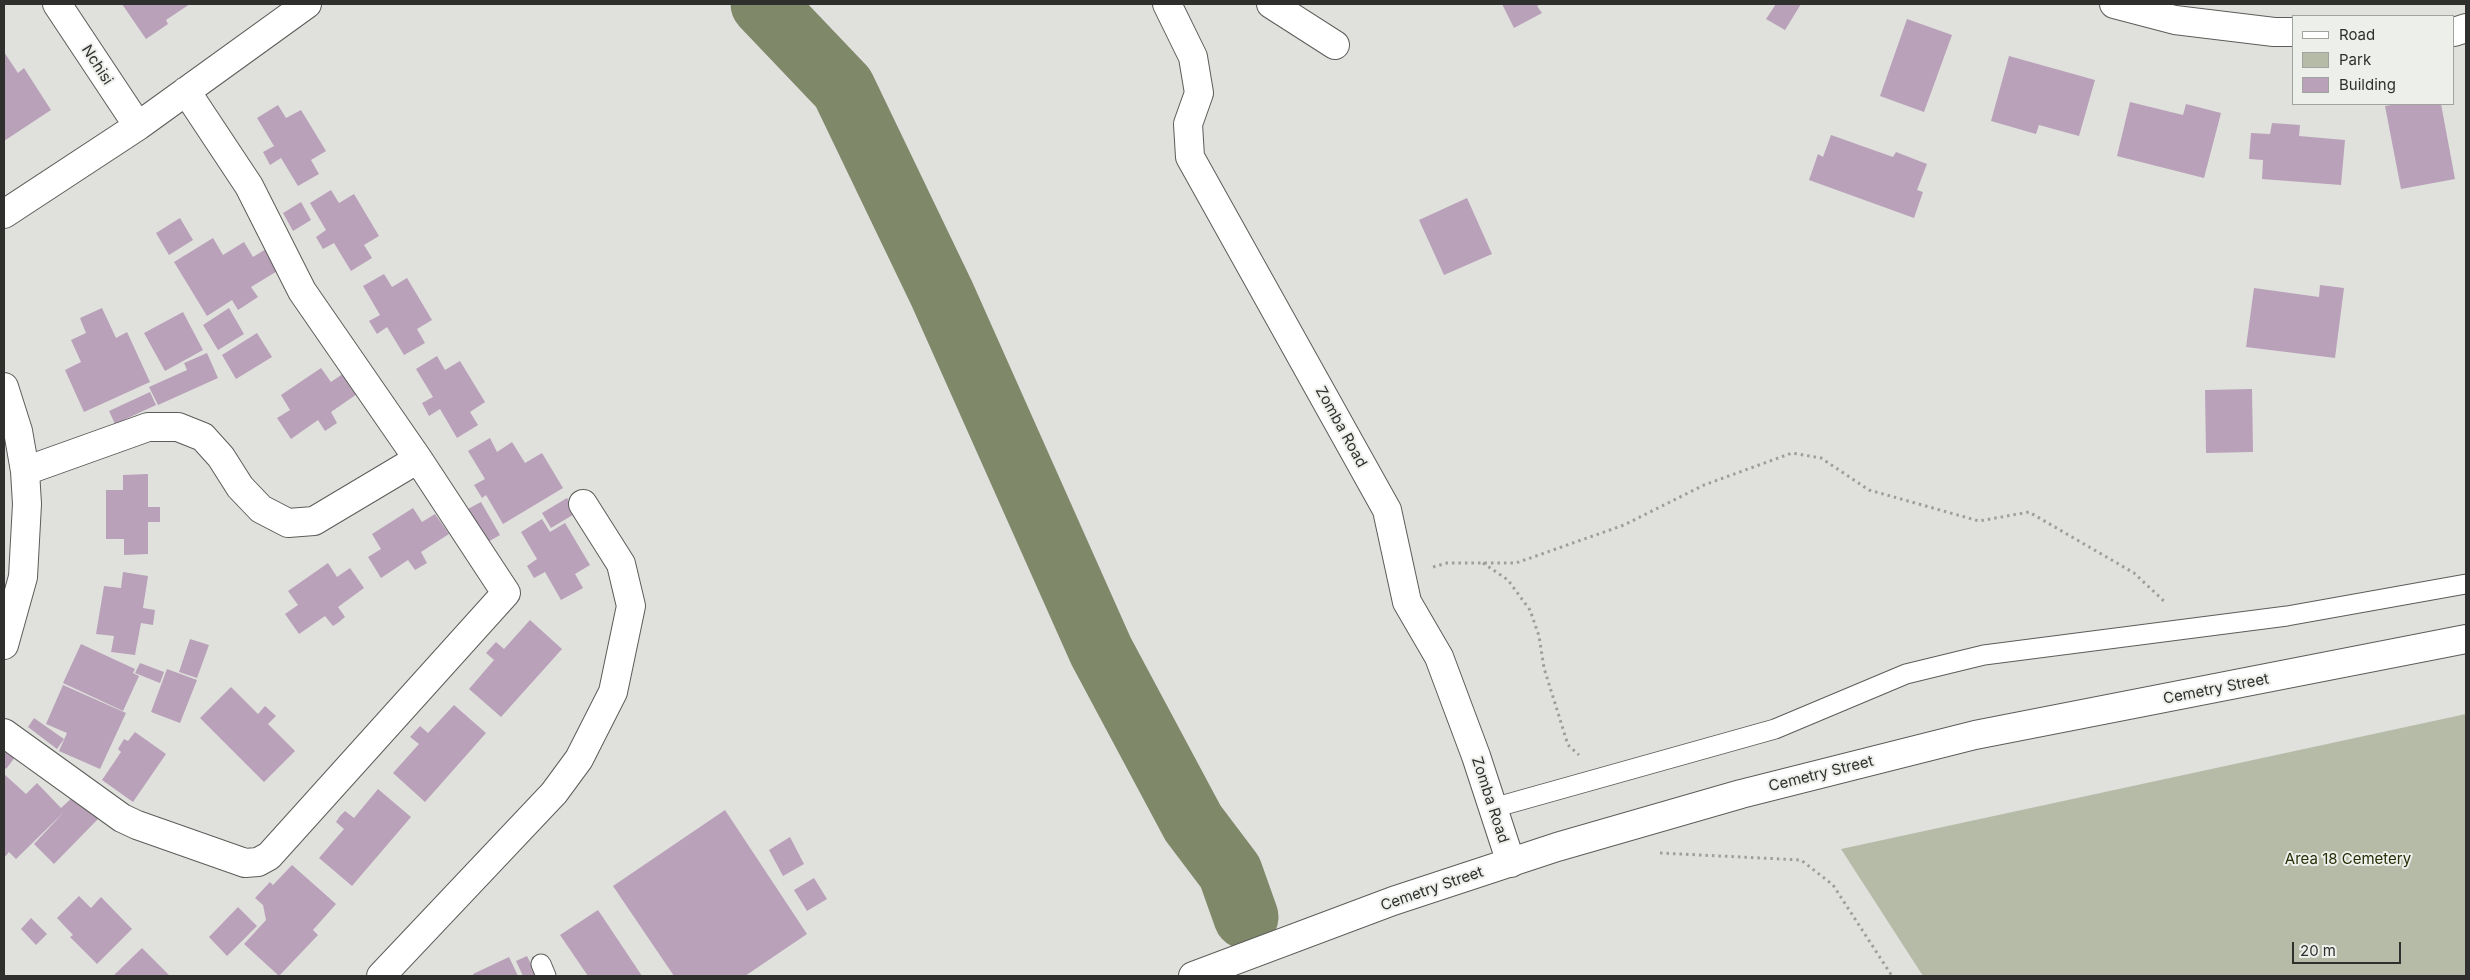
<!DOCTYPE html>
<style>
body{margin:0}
#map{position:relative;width:2470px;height:980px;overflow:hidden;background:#e0e1dd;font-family:Inter,sans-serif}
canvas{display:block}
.frame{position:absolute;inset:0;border:5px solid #2f302e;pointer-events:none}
.legend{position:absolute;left:2292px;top:15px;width:162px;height:90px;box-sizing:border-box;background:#edefeb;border:1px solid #a1a39f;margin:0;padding:6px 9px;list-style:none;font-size:15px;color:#2f302e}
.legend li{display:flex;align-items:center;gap:10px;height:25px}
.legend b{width:25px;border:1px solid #a1a39f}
.scale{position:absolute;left:2292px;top:942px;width:109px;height:22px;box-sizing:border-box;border:2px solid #2f302e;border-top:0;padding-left:6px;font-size:15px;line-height:18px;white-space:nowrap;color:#2f302e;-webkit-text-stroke:4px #edefeb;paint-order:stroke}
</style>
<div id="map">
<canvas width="2470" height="980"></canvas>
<div class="frame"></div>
<ul class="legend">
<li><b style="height:6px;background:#fff"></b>Road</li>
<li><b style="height:14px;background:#b6bba8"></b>Park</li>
<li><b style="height:14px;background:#b9a1b9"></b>Building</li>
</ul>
<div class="scale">20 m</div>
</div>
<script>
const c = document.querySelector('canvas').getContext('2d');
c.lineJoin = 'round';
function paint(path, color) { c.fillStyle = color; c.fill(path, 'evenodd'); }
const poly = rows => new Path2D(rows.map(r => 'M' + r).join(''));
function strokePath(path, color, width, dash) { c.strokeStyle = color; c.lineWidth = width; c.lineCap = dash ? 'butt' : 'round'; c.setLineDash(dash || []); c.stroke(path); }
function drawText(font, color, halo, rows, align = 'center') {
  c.font = font + ' Inter,sans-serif'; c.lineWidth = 4; c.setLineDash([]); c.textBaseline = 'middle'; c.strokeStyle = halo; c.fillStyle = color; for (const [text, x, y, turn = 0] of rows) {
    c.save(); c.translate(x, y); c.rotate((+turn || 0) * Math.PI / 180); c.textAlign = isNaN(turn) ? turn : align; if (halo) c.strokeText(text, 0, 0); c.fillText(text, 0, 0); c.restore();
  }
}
paint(poly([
 [2466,714,2466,976,1923,976,1841,849]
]), '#b6bba8');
strokePath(poly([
 [763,4,843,88,942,294,1101,651,1193,823,1230,872,1246,917]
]), '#80886a', 65);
paint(poly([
 [122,4,190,4,166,20,168,24,146,39],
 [1502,4,1541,4,1537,6,1542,13,1514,28],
 [1776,4,1801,4,1785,30,1766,19],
 [1907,19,1952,35,1924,112,1880,96],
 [4,52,18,73,24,68,51,110,4,141],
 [2009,56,2095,80,2079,136,2039,125,2036,134,1991,121],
 [2130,102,2183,115,2186,104,2221,113,2204,178,2117,156],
 [2399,104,2441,104,2455,179,2401,189,2385,106],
 [278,105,286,118,301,110,326,151,311,160,319,174,298,186,281,158,270,165,263,152,274,146,257,118],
 [2272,123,2300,125,2299,136,2345,140,2341,185,2262,179,2263,160,2249,159,2251,133,2270,134],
 [1831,135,1893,157,1896,152,1927,164,1917,190,1923,192,1914,218,1809,180,1818,154,1823,157],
 [331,190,339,203,354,194,379,236,364,245,372,258,351,271,334,243,323,249,316,237,326,230,310,203],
 [1467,198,1492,254,1444,275,1419,220],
 [301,202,311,220,293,231,283,213],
 [180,218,193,240,169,255,156,233],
 [213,238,223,255,244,242,253,257,266,249,279,270,251,287,258,297,238,310,232,300,207,316,174,262],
 [384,274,392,287,407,278,432,320,417,329,425,343,404,355,387,327,377,334,369,321,380,315,363,286],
 [2320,285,2344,288,2335,358,2246,347,2254,288,2319,297],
 [102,308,116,338,127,332,150,382,84,412,65,370,81,362,71,340,86,333,80,318],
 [229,308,244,334,218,350,203,325],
 [183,312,203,350,165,371,144,333],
 [257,333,272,357,236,379,222,355],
 [207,353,218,378,158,405,149,387,187,370,184,363],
 [437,356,445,370,460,361,485,402,470,412,478,425,457,438,440,409,429,416,422,403,433,397,416,369],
 [321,368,331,382,344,373,357,394,331,412,337,423,325,431,318,420,291,439,277,418,290,410,281,395],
 [2252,389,2253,452,2206,453,2205,390],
 [150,392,156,405,115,424,109,411],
 [490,438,497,452,512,442,525,463,542,453,563,488,503,524,486,495,482,498,474,485,485,479,468,451],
 [148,474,148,507,160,507,160,522,148,522,148,554,124,555,124,539,106,539,106,490,123,490,123,475],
 [567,498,576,513,551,528,542,513],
 [481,502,500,535,486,543,466,510],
 [413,508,422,522,435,514,449,534,421,552,427,563,415,570,408,560,381,578,368,557,381,549,372,534],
 [542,519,550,532,565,523,590,565,575,574,583,588,561,600,545,572,534,578,527,566,537,559,521,532],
 [328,563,337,577,350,568,364,588,338,607,345,617,339,622,333,626,325,616,299,634,285,614,298,605,288,591],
 [123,572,148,576,143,608,155,610,153,625,141,623,135,655,111,652,114,636,96,634,104,586,121,588],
 [530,620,562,649,501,717,469,689,494,660,486,653,496,642,504,649],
 [190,639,209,645,197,678,179,672],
 [81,644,135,669,133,673,139,676,123,711,63,683],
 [140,663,164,672,160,683,135,673],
 [167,669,197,680,180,723,151,712],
 [63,685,126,713,100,769,59,751,67,733,46,724],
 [231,687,258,714,265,706,276,716,268,724,295,751,264,782,200,718],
 [454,705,486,733,425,802,393,773,419,744,410,737,420,726,428,733],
 [34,718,64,739,57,749,28,727],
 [135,732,166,754,133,802,102,780,121,752,118,749,124,739,128,741],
 [4,746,16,756,6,769,4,767],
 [4,774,26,794,37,783,61,808,74,796,98,819,54,864,34,844,64,812,16,859,9,852,4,858],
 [378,789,411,817,352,886,319,858,344,829,336,822,340,816,345,811,354,818],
 [725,810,807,934,745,976,674,976,613,886],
 [790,837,804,864,783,876,769,850],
 [292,865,336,904,313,930,318,935,279,976,244,944,266,920,263,905,255,898,270,882,273,885],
 [814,878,827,899,807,911,794,890],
 [79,896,91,908,101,897,132,929,97,964,70,937,73,935,57,918],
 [238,907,257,926,227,956,209,937],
 [598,910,642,976,588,976,560,935],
 [31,918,47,934,36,945,21,929],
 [142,948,170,976,113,976],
 [527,956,537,976,523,976,516,961],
 [509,957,518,976,474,976,473,974]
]), '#b9a1b9');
const lane = poly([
 [1493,808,1775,729,1906,674,1984,655,2287,616,2466,584],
 [541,964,546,976]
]);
const street = poly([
 [57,4,138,126],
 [1167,4,1193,57,1199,93,1188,124,1190,157,1387,510,1407,602,1439,657,1476,756,1511,863],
 [1271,4,1335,45],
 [2114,4,2175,20,2274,32,2294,32],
 [2454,32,2466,28],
 [4,214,138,126,307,4],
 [4,387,18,431,25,471,27,504,23,577,4,645],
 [25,471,148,427,178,427,203,437,221,457,240,487,261,509,288,523,314,521,418,459],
 [4,733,122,818,137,825,245,863,258,862,269,856,506,593,418,459,302,291,249,186,186,91],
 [381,976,554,793,579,759,613,692,631,606,621,564,583,504]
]);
const secondary = poly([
 [1193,976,1393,901,1557,847,1741,794,1975,735,2466,639]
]);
strokePath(lane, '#5c5d5a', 21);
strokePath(street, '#5c5d5a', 30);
strokePath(secondary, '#5c5d5a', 30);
strokePath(poly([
 [1483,563,1508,580,1530,610,1539,636,1544,668,1568,745,1579,755],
 [1433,567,1447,563,1516,563,1624,525,1704,485,1792,453,1821,458,1869,490,1979,521,2029,512,2134,573,2166,603],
 [1660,853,1801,860,1833,885,1892,976]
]), '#9e9f9b', 3, [2.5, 4]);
strokePath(lane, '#fff', 19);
strokePath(street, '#fff', 28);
strokePath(secondary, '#fff', 28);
drawText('15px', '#2f302e', '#edefeb', [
 ["Nchisi",97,65,57],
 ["Zomba Road",1341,427,61],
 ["Cemetry Street",2216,689,-11],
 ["Cemetry Street",1821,774,-14],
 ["Zomba Road",1490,800,72],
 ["Cemetry Street",1432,889,-19]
]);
drawText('15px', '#272e06', '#edefeb', [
 ["Area 18 Cemetery",2348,859]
]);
</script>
